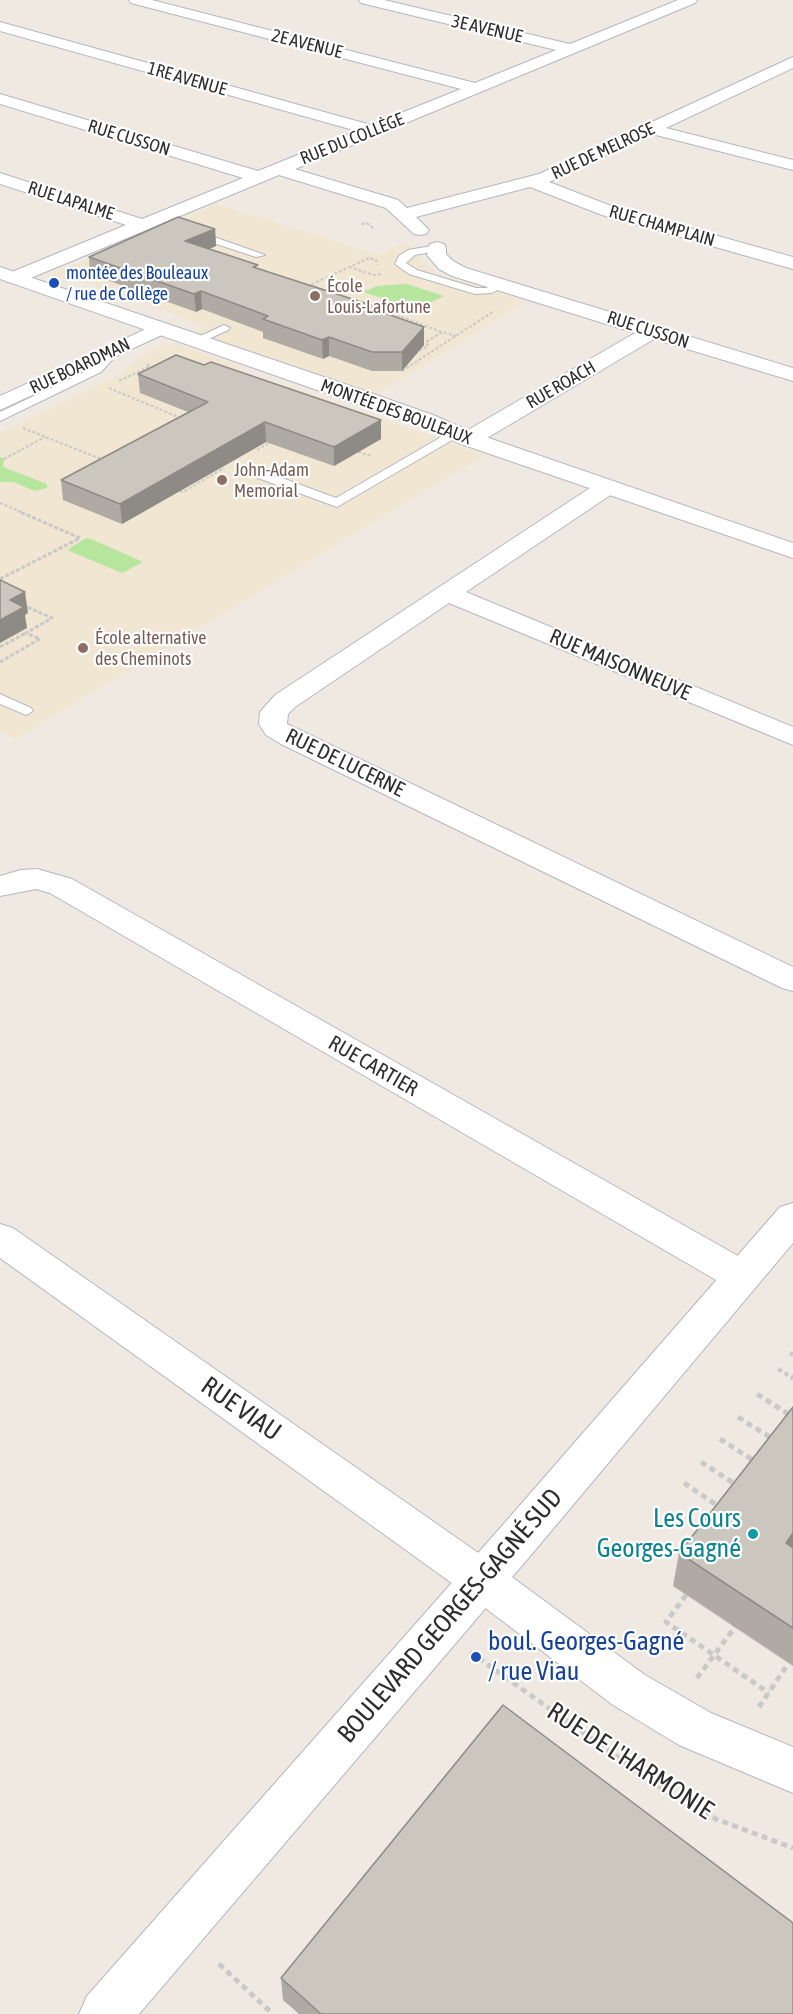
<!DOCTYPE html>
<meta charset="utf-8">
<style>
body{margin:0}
canvas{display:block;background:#efe9e1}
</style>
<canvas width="793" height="2014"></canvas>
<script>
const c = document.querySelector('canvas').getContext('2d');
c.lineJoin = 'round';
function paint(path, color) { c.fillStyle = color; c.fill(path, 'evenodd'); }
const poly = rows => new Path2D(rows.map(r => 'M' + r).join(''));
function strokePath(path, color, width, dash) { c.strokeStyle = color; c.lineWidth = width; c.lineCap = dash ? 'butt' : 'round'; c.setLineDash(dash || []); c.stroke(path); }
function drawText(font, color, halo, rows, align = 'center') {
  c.font = font + ' "Asap Condensed",sans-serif'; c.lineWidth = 4.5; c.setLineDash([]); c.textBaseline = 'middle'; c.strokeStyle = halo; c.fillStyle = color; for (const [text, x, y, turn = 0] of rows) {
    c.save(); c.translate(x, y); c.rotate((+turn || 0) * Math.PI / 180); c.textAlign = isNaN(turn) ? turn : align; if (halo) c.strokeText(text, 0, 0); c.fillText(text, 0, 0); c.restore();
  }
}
paint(poly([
 [216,204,379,255,408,241,419,258,436,273,525,301,422,367,375,394,197,333,202,327,185,318,78,280,49,276],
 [165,344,184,347,239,366,242,373,274,385,288,386,485,455,16,739,0,731,0,433,121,374,141,356]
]), '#f0e6d1');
paint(poly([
 [407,284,444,296,416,309,363,292,377,286],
 [0,457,4,459,3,467,47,484,47,488,35,491,13,482,0,482],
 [86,538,91,539,143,562,122,573,67,550]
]), '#b6e59e');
const lane = poly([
 [189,231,197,231,265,255,256,257,189,235,189,231],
 [437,245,441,246,441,250,415,255,406,263,417,270,476,288,486,288,503,281,508,284,492,293,475,294,409,274,395,264,399,256,408,250,437,245],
 [224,325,230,328,228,330,200,343,196,344,190,341,224,325],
 [101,353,112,360,101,372,0,421,0,412,93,368,99,360,95,356,101,353],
 [455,429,459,430,459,436,337,507,239,471,237,468,239,465,247,465,336,498,455,429],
 [0,694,31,708,33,711,26,715,0,704,0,694]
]);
const street = poly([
 [129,0,152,0,475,83,556,50,361,3,359,0,384,0,570,44,678,0,697,0,695,3,295,169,398,200,407,208,539,174,793,57,793,68,666,128,793,160,793,170,652,134,549,182,614,207,793,257,793,269,602,215,530,187,416,217,429,230,426,234,420,235,414,234,386,208,279,175,21,282,7,282,4,278,7,274,126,225,0,184,0,173,142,219,243,178,0,104,0,94,258,171,357,131,0,31,0,22,371,125,461,89,131,3,129,0],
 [437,242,444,244,446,248,446,254,453,261,466,268,793,368,793,381,654,339,477,444,469,446,461,444,458,439,461,434,635,333,452,276,439,269,427,255,430,244,437,242],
 [159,323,166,325,169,329,166,333,0,410,0,396,159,323],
 [607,480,615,482,619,487,615,492,466,592,793,727,793,745,449,603,295,707,288,714,287,724,793,967,793,991,782,988,281,744,266,735,259,724,260,712,275,695,599,482,607,480],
 [37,869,72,879,754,1265,760,1276,754,1287,741,1291,728,1287,50,893,36,889,0,896,0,876,21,870,37,869],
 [0,1224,13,1228,497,1566,645,1675,711,1713,793,1747,793,1793,679,1745,613,1705,467,1594,0,1258,0,1224]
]);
const secondary = poly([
 [0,267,365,391,433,415,477,434,793,543,793,558,461,444,417,425,0,279,0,267],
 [793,1203,793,1243,531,1555,139,2014,79,2014,87,1996,501,1527,780,1207,793,1203]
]);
strokePath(lane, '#b4b7c1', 2);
strokePath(street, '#b4b7c1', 2);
strokePath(secondary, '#b4b7c1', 2);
strokePath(poly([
 [362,224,367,223,374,229],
 [349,267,374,275,382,274],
 [351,299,310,285,369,258,376,260,377,265],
 [375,307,388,300],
 [378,308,442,332],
 [415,353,428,346,426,342,442,332,456,336],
 [402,371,494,311],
 [119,381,150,366,145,363],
 [109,388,183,419],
 [23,428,106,461],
 [257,450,269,443],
 [358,452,372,456],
 [4,459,45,437],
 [180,491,183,492,224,468],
 [0,503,21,512]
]), '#c9c9c9', 2, [3, 2]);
strokePath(poly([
 [0,579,80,538,18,511],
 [0,647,26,633],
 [0,662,40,639,26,633,52,618,25,606]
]), '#c9c9c9', 3, [4, 2]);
strokePath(poly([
 [790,1353,793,1355],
 [778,1369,793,1378]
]), '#c9c9c9', 4, [4.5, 3]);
strokePath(poly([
 [791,1377,793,1378],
 [757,1394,793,1417],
 [738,1417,773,1439],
 [720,1439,756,1462],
 [701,1462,738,1486],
 [684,1483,718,1506],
 [686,1595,666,1622,769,1693],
 [470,1652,671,1795,716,1819,793,1848],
 [697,1678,735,1627],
 [759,1707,788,1664],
 [219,1964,273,2014]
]), '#c9c9c9', 5, [6, 4.5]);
paint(lane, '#fff');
paint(street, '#fff');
paint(secondary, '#fff');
paint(poly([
 [215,229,216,246,209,249,258,269,383,313,424,345,402,371,372,371,329,356,323,359,263,338,263,332,202,309,196,312,90,274,89,257],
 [204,365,381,420,381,439,334,466,266,442,122,524,63,500,61,480,188,412,140,393,138,374],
 [793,1407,793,1666,673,1586,679,1553],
 [281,1978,793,2014,299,2014,283,2000]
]), '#afaba4');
paint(poly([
 [215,229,216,246,187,259,185,241],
 [201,291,202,309,196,312,194,294],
 [424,327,424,345,402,371,402,352],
 [329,337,329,356,323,359,322,340],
 [381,420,381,439,334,466,334,447],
 [265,422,266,442,122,524,120,504],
 [25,592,28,613,25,615,27,628,0,643,0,620,10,600],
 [793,1533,793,1554,786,1543]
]), '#8e8b86');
const building = poly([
 [178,217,215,229,185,241,258,265,253,267,383,309,382,312,424,327,402,352,372,352,329,337,322,340,263,319,268,316,201,291,194,294,89,257,178,217],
 [176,355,204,365,211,362,381,420,334,447,265,422,120,504,61,480,208,402,138,374,176,355],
 [0,580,25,592,10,600,24,607,0,620,0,580],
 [793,1407,793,1533,786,1543,793,1548,793,1628,679,1553,793,1407],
 [503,1705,793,1923,793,2014,321,2014,281,1978,503,1705]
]);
paint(building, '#cbc7bf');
strokePath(building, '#8e8b86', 1.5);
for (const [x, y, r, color] of [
 [54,283,6,"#1a4fb4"],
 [315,296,6,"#8d6e63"],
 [222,480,6,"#8d6e63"],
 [83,648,6,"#8d6e63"],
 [753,1534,6,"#0f9aa8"],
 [476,1657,6,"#1a4fb4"]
]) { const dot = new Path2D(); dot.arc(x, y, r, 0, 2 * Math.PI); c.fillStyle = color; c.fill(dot); strokePath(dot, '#fff', 2); }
drawText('18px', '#2e2e2e', '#fff', [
 ["3E AVENUE",487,29,13],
 ["2E AVENUE",307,44,14],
 ["1RE AVENUE",187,79,16],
 ["RUE CUSSON",129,138,17],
 ["RUE DU COLLÈGE",352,139,-22],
 ["RUE DE MELROSE",603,151,-25],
 ["RUE LAPALME",71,201,18],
 ["RUE CHAMPLAIN",662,226,16],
 ["RUE CUSSON",648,330,18],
 ["RUE BOARDMAN",80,366,-25],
 ["RUE ROACH",561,385,-30],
 ["MONTÉE DES BOULEAUX",396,412,20]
]);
drawText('18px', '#164399', '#fff', [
 ["montée des Bouleaux",66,273],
 ["/ rue de Collège",66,294]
], 'left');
drawText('18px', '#785e54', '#fff', [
 ["École",327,286],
 ["Louis-Lafortune",327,307],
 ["John-Adam",234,470],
 ["Memorial",234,491],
 ["École alternative",95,638],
 ["des Cheminots",95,659]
], 'left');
drawText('21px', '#2e2e2e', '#fff', [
 ["RUE MAISONNEUVE",620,665,23],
 ["RUE DE LUCERNE",345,763,26],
 ["RUE CARTIER",373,1066,30]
]);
drawText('26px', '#2e2e2e', '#fff', [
 ["RUE VIAU",241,1409,35],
 ["BOULEVARD GEORGES-GAGNÉ SUD",450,1616,-49],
 ["RUE DE L'HARMONIE",630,1761,33]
]);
drawText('26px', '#0d838f', '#fff', [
 ["Les Cours",741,1519],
 ["Georges-Gagné",741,1549]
], 'right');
drawText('26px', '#164399', '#fff', [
 ["boul. Georges-Gagné",488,1642],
 ["/ rue Viau",488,1672]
], 'left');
</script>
